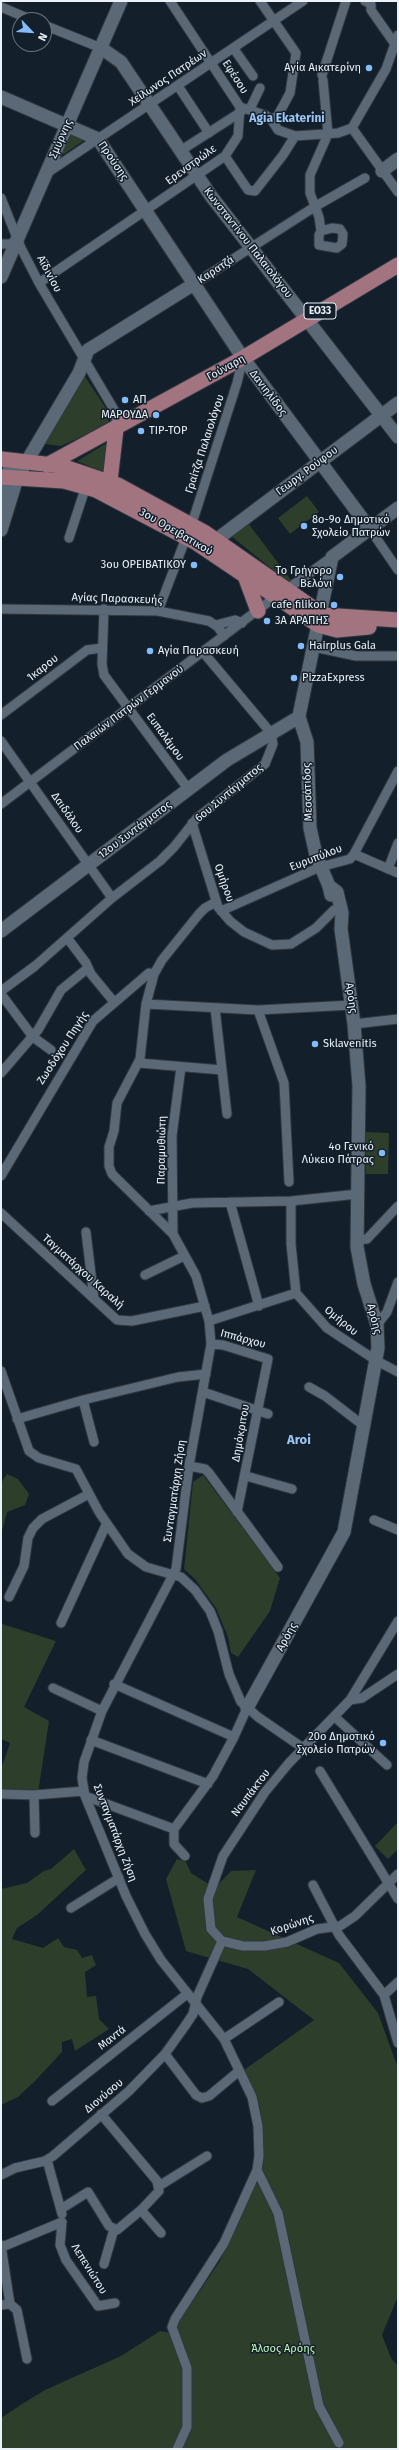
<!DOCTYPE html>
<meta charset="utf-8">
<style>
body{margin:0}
#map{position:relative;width:399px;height:2450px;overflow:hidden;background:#131f2a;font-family:"Fira Sans",sans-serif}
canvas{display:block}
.frame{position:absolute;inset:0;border:2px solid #eaf2fa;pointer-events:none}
.north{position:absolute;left:12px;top:12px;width:40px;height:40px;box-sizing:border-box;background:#131f2a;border:1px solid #69737d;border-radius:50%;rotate:115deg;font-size:11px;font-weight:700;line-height:16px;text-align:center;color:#eaf2fa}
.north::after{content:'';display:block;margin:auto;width:14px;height:18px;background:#84bcfb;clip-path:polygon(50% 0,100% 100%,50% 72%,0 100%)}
</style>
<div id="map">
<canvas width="399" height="2450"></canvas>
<div class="frame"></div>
<div class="north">N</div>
</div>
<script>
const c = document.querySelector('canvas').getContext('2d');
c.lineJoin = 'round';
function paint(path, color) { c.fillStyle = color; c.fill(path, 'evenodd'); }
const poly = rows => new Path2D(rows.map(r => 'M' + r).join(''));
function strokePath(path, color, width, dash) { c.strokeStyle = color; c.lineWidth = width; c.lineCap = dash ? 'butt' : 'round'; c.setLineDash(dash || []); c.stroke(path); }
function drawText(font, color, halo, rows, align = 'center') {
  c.font = font + ' "Fira Sans",sans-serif'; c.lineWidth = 3; c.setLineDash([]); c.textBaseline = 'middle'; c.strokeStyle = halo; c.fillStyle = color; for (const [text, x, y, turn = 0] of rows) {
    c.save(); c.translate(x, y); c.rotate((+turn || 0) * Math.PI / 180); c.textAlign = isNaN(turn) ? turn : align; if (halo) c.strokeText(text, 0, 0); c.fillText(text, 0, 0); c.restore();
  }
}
paint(poly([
 [70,132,86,139,64,154,61,153],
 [84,375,107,410,109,424,61,446,45,444],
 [107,443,107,471,103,472,77,461],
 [307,496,319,512,290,534,278,518],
 [248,523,291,580,288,582,231,536],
 [366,1132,389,1133,388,1174,366,1174],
 [7,1474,18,1479,29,1494,25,1505,7,1512,1,1535,1,1483],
 [203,1475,280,1578,270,1611,238,1657,231,1653,228,1637,216,1608,195,1579,184,1569,193,1482],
 [2,1624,56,1641,24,1707,49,1721,38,1793,1,1792,1,1769,10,1743,1,1739],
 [398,1822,398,1849,388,1859,375,1846],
 [74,1849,86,1870,37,1915,17,1928,12,1939,43,1948,58,1938,64,1947,77,1950,82,1958,92,1955,96,1965,85,1972,87,1997,96,1996,99,2019,109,2029,75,2051,72,2039,62,2042,62,2052,35,2081,18,2097,1,2105,1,1889,27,1883,44,1871,51,1869],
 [177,1859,186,1862,191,1873,215,1888,231,1871,256,1870,237,1917,339,1963,378,2013,398,2068,398,2296,382,2335,391,2358,398,2366,398,2449,1,2449,1,2418,22,2404,45,2390,121,2356,160,2331,172,2333,178,2330,178,2323,220,2261,263,2159,260,2109,256,2095,244,2070,314,2020,248,1969,186,1951,166,1879]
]), '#2d3e2a');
const street = poly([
 [170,1,240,107],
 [260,1,296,53,290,93,277,117,271,119],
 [365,1,371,4,371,10,397,47],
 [1,7,32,20],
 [44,25,101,48],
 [234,49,253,76],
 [322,75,346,1],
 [178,86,209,133],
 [250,109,260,88],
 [352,128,398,192],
 [180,151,241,112],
 [225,156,248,190,255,191,283,155,295,136],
 [47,173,303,1],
 [1,198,21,248,39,283,116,413,116,429],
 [321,231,332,228,340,229,343,234,342,244,337,248,319,245,319,235,321,231,319,217,310,193,310,175,328,134,323,80],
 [1,244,10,244,18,239],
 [39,283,225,156,238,136,240,107,265,115,271,119,278,130,295,136,338,133,352,128,386,69,398,35],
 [194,284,316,206,365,178],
 [370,529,398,570],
 [69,538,86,486],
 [286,590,332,557],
 [1,609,158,611,209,621,218,627,224,636],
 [104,609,102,664,104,675,189,790],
 [158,611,195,514,237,383,243,358],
 [216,625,235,620,242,623],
 [314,647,356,656,398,656],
 [1,715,87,650,102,648],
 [1,741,112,898],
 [1,804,275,597],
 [192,823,218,907,230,921,244,932,272,945,291,944,316,928,334,910],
 [354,854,398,873],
 [388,869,398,843],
 [216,902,205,908,199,914,162,960,154,974,146,1004,140,1059,117,1103,114,1131,109,1147,109,1166,112,1174,173,1234,196,1276,209,1321,211,1344,189,1466,176,1569,102,1711,84,1762,82,1778,85,1796,126,1896,145,1934,161,1960,224,2039,252,2097,258,2126,259,2156,257,2170,278,2213,319,2406,339,2443],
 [221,911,320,867,350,859,354,854,398,771],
 [68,939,86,963,91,974,114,1002],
 [1,991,35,966,112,898,160,861,174,847,197,818,265,764,273,744,271,733,203,652],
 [1,994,33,1037,51,1050],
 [146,1004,258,1010,352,1005],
 [215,1008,227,1114],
 [258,1010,284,1083,289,1182],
 [354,1024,398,1019],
 [139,1063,222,1070],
 [1,1073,38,1030,61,990,88,968],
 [1,1176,93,1021,149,973,154,974],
 [291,1201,291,1244,296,1293],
 [230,1202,259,1306],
 [149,1211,192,1203,291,1201,358,1194],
 [1,1213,117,1320,132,1321,205,1306],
 [86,1232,94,1299],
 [173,1234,172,1136,181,1067],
 [357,1240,367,1239,398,1206],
 [145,1275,184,1256],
 [209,1321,296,1293,327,1328,377,1361,398,1372],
 [377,1325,387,1312,398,1282],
 [211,1344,223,1345,268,1359,237,1512],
 [1,1371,29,1451,39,1458,76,1469,99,1512,128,1554,146,1567,181,1577,195,1590,210,1611,218,1631,229,1674,241,1702,258,1717,303,1748],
 [309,1387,325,1396,364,1426],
 [203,1392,268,1414],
 [83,1400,94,1442],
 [17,1419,83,1400,178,1377,206,1374],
 [189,1466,205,1469,209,1473,278,1567],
 [246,1476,292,1489],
 [374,1520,398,1530],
 [9,1597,24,1566,28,1538,33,1528,42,1519,89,1494],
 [61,1623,106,1525],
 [114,1684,234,1737,247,1708],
 [53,1688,102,1711],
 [350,1700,362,1698,398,1674],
 [335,1717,387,1765],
 [91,1740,208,1784],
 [320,1771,398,1899],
 [1,1794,34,1795,84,1791],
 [34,1795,35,1833],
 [85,1796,174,1829],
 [185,1856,174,1844,174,1829,213,1776,234,1737],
 [313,1885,339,1935,384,1995,398,2043],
 [71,1908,119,1878],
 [222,1941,243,1946,265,1946,287,1942,317,1929,340,1926,355,1916,398,1874],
 [384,1995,398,1982],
 [224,2039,279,2002],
 [165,2054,196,2095,202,2098,209,2096,239,2071],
 [52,2101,187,1994],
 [47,2160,62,2214],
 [1,2175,15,2168,45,2161,53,2156,129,2091,165,2054,185,2026,193,2014,197,1997,222,1941,211,1929,208,1899,223,1856,265,1792,289,1763,350,1700,398,1621],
 [159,2186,207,2156],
 [61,2209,88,2192,109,2226,117,2230,141,2210,159,2191,157,2181,101,2114],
 [141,2210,161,2233],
 [1,2245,10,2304,1,2305],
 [2,2247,62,2222,60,2245,66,2260,98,2306,115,2303],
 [104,2264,114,2229],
 [10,2304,17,2310,27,2359],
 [177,2449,187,2427,187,2368,172,2327,175,2319,224,2243,257,2170]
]);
const secondary = poly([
 [101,48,121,62,211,196,398,437],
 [1,97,98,139,243,358,370,529],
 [382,171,398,159],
 [1,277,121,1],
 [1,499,12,460],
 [1,530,17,478,79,373,88,350,194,284],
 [216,540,398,403],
 [331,895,329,886,316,855,310,828,307,742,299,717,300,711,332,557,398,508],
 [1,931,227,760,299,717],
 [247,1708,344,1532,378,1348,377,1325,364,1284,357,1247,359,1086,354,1024,341,929,342,913,337,892,329,886]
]);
const primary = poly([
 [1,459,62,466,118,485,204,532,323,615,398,620],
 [47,465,243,358,398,265],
 [1,477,64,481,96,490,195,542,318,625,337,630,369,627],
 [110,481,116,429],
 [245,576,258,611]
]);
strokePath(street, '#303840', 11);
strokePath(secondary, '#303840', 15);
strokePath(primary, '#303840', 17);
strokePath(street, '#5b6976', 9);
strokePath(secondary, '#5b6976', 13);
strokePath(primary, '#a17480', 15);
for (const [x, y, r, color] of [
 [369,68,4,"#84bcfb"],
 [125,400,4,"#84bcfb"],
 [156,415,4,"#84bcfb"],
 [141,431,4,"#84bcfb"],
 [304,526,4,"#84bcfb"],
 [194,565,4,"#84bcfb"],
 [340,577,4,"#84bcfb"],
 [334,605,4,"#84bcfb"],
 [267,621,4,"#84bcfb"],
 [301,646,4,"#84bcfb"],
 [150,651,4,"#84bcfb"],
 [294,678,4,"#84bcfb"],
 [315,1044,4,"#84bcfb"],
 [382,1153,4,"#84bcfb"],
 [383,1743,4,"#84bcfb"]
]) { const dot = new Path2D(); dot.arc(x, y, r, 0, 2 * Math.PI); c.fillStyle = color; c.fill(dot); strokePath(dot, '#131f2a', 1.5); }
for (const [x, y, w] of [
 [320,311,32]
]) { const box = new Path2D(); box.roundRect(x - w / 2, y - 8, w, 16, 3); c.fillStyle = '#131f2a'; c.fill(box); strokePath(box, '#eaf2fa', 1); }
drawText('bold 10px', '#eaf2fa', null, [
 ["ΕΟ33",320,311]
]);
drawText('11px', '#eaf2fa', '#131f2a', [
 ["Αγία Αικατερίνη",361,68,"right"],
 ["ΑΠ",133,400],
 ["ΜΑΡΟΥΔΑ",148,415,"right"],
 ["TIP-TOP",149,431],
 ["8o-9ο Δημοτικό",312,520],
 ["Σχολείο Πατρών",312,533],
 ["3ου ΟΡΕΙΒΑΤΙΚΟΥ",186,565,"right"],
 ["Το Γρήγορο",332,571,"right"],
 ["Βελόνι",332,584,"right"],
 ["cafe filikon",326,605,"right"],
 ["3Α ΑΡΑΠΗΣ",275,621],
 ["Hairplus Gala",309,646],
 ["Αγία Παρασκευή",158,651],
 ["PizzaExpress",302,678],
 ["Sklavenitis",323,1044],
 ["4ο Γενικό",374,1147,"right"],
 ["Λύκειο Πάτρας",374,1160,"right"],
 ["20ο Δημοτικό",375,1737,"right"],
 ["Σχολείο Πατρών",375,1750,"right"]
], 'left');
drawText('11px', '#eaf2fa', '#131f2a', [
 ["Εφέσου",235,77,57],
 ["Χείλωνος Πατρέων",168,78,-34],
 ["Σμύρνης",61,139,-66],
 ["Προύσης",113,161,56],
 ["Ερενστρώλε",191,165,-36],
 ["Κωνσταντίνου Παλαιολόγου",248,243,52],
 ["Καρατζά",216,270,-33],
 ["Αϊδινίου",49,274,62],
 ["Γούναρη",226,368,-29],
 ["Δανιηλίδος",268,393,53],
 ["Γραίτζα Παλαιολόγου",205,444,-72],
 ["Γεωργ. Ρούφου",307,471,-37],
 ["3ου Ορειβατικού",176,532,30],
 ["Αγίας Παρασκευής",117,599,2],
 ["Ίκαρου",43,668,-38],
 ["Παλαιών Πατρών Γερμανού",129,708,-37],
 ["Ευπαλάμου",165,737,54],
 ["Μεσσάτιδος",308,792,-92],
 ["6ου Συντάγματος",229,793,-40],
 ["Δαιδάλου",67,813,55],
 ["12ου Συντάγματος",135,830,-37],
 ["Ευρυπύλου",316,858,-21],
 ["Ομήρου",224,883,71],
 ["Αρόης",351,998,82],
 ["Ζωοδόχου Πηγής",63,1048,-57],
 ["Παραμυθιώτη",162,1150,-89],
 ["Ταγματάρχου Καραλή",83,1272,42],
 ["Αρόης",374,1319,76],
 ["Ομήρου",341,1321,39],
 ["Ιππάρχου",243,1339,15],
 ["Δημόκριτου",241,1433,-80],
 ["Συνταγματάρχη Ζήση",175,1491,-82],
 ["Αρόης",287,1637,-61],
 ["Ναυπάκτου",251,1793,-53],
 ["Συνταγματάρχη Ζήση",115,1833,69],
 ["Κορώνης",292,1925,-19],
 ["Μαντά",112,2038,-38],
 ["Διονύσου",104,2096,-40],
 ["Λεπενιώτου",89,2269,58]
]);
drawText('11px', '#c2f4b6', '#131f2a', [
 ["Άλσος Αρόης",283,2349]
]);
drawText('bold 12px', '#9cc5f4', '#131f2a', [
 ["Agia Ekaterini",287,119]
]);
drawText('bold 13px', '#9cc5f4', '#131f2a', [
 ["Aroi",299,1440]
]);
</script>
